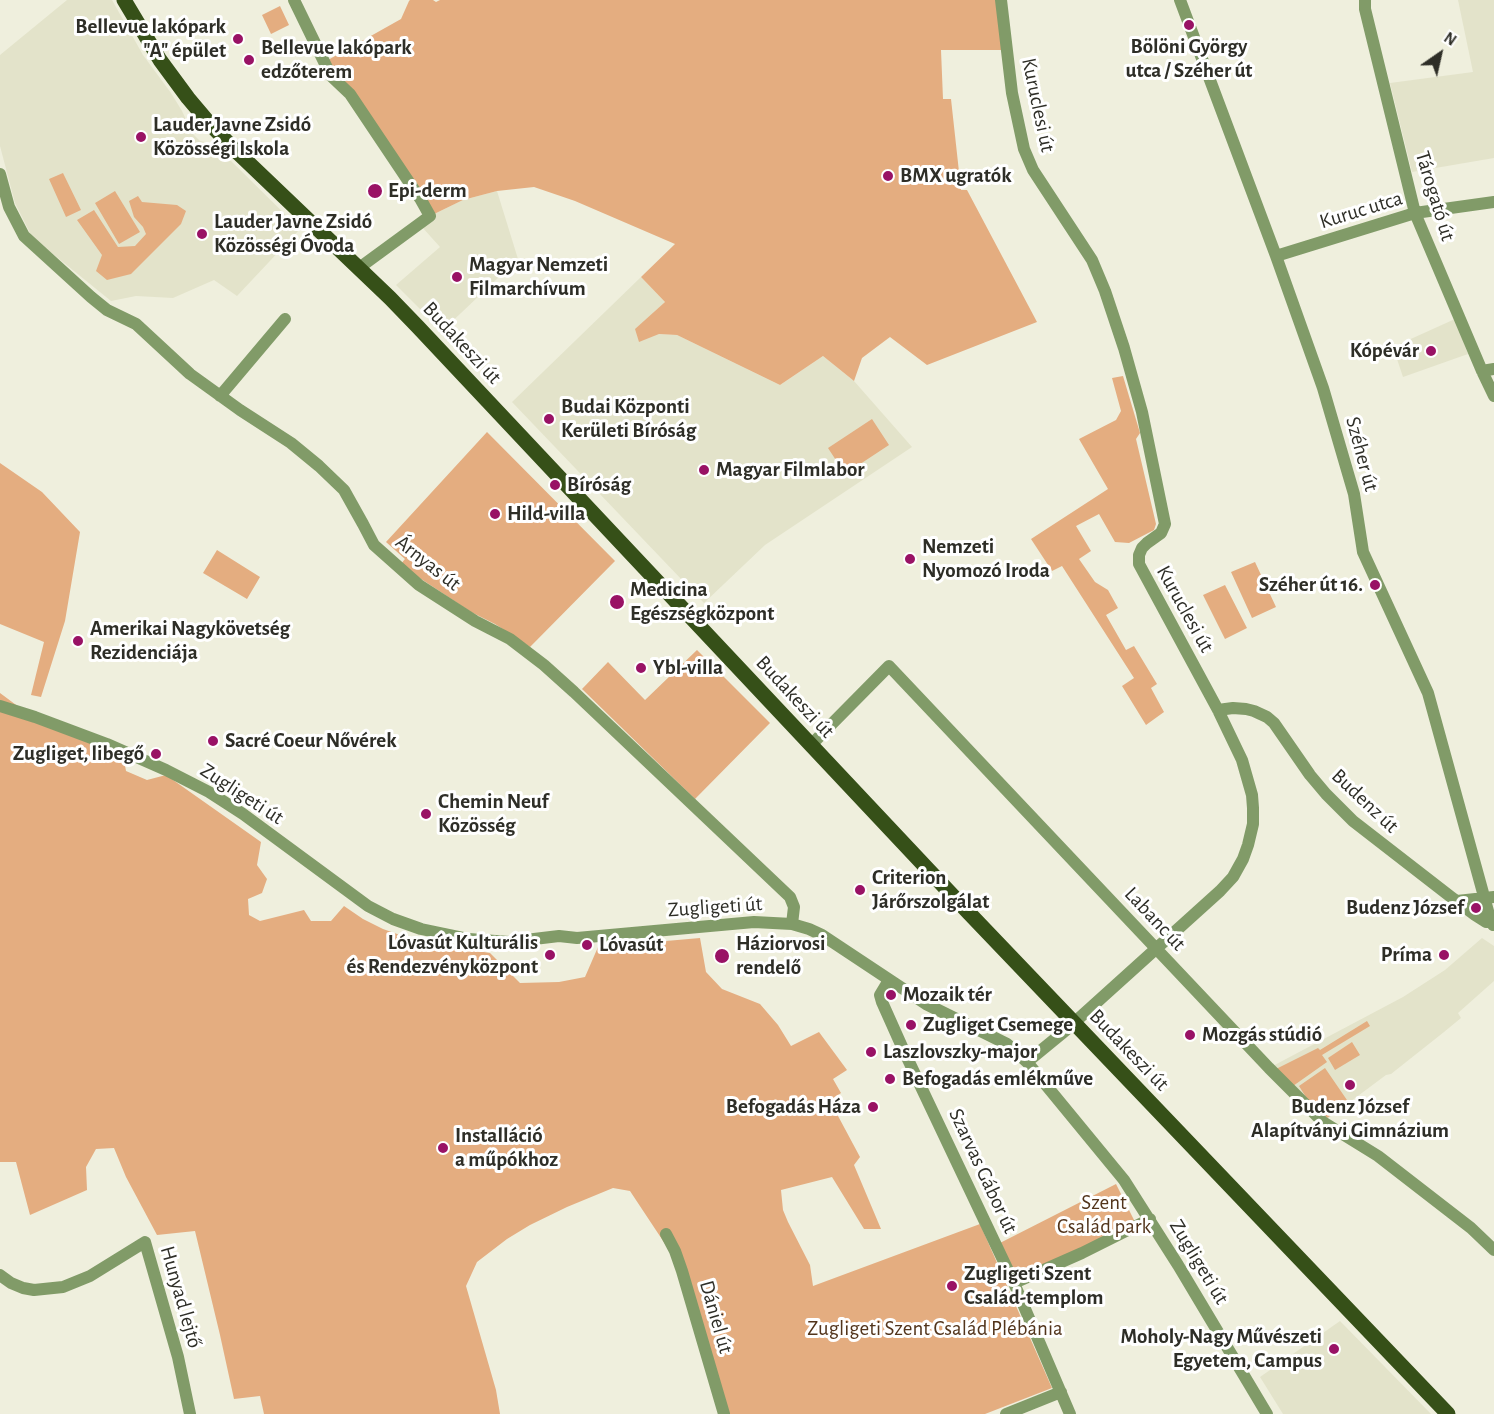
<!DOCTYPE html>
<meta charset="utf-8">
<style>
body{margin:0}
#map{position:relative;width:1494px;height:1414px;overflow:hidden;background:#efefdd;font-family:"Alegreya Sans",sans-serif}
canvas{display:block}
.north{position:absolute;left:1410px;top:24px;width:60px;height:60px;-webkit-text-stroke:4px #fff;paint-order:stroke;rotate:34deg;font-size:16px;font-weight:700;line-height:24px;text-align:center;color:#2e2e27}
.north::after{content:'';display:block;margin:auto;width:21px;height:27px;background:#2e2e27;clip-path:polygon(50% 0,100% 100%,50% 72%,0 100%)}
</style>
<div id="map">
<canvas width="1494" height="1414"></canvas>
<div class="north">N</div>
</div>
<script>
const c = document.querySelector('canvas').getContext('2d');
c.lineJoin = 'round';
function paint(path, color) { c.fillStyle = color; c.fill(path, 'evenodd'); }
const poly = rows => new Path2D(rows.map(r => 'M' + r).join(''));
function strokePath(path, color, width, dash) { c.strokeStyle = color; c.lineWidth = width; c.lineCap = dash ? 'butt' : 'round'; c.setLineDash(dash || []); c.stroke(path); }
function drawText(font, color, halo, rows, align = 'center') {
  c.font = font + ' "Alegreya Sans",sans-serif'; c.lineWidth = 6; c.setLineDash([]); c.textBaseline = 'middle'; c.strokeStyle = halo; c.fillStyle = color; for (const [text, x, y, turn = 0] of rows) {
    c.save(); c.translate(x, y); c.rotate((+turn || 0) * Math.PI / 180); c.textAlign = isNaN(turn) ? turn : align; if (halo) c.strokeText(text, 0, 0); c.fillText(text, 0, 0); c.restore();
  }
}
paint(poly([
 [67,0,112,0,143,55,171,93,182,111,193,134,200,141,211,143,230,160,300,229,237,296,214,280,173,298,136,296,111,301,32,237,15,203,0,146,0,55],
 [1458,0,1494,0,1494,158,1412,172,1390,83,1473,72],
 [497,191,518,259,442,331,396,285,440,247,422,227,430,216,463,200],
 [641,277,665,302,636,329,659,334,677,335,780,385,823,356,854,381,912,447,765,545,704,603,512,402],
 [1455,319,1468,354,1403,377,1393,347],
 [1482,938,1494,946,1494,981,1458,1013,1461,1018,1444,1032,1391,1074,1386,1075,1323,1122,1269,1068,1403,997,1445,970],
 [1340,1321,1431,1414,1283,1414,1260,1377]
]), '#e3e3ca');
paint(poly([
 [410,0,433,0,436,2,440,0,1001,0,1007,50,941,50,943,99,951,99,961,190,967,190,1037,322,927,365,890,337,862,358,854,381,823,356,780,385,677,335,659,334,639,342,635,329,665,302,641,277,675,244,575,201,534,187,497,191,463,200,430,216,336,76,328,60,401,19,409,1],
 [280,6,289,25,271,34,262,15],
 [63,173,81,210,66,217,49,179],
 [115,191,140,232,119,244,95,203],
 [138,196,142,202,177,205,186,211,181,224,131,274,107,280,96,271,102,255,77,220,94,210,118,247,135,246,146,234,143,227,134,217,129,201],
 [1123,376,1140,433,1136,439,1156,524,1154,530,1129,543,1115,542,1099,514,1076,526,1091,551,1079,559,1095,582,1108,590,1118,608,1106,615,1126,650,1134,646,1157,684,1151,688,1164,712,1146,725,1122,686,1134,678,1062,566,1052,571,1031,539,1108,489,1079,439,1116,420,1121,411,1112,378],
 [872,419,889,445,845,474,828,448],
 [487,432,615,561,530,647,495,624,471,612,400,565,405,559,386,542],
 [0,463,42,492,80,532,65,621,41,697,31,695,44,642,0,624],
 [217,550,260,577,247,599,203,573],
 [1255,562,1276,607,1252,618,1231,572],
 [1225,585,1247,628,1225,639,1203,595],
 [697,650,770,723,695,799,582,689,608,662,645,700],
 [0,693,35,719,123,754,126,771,147,780,166,775,261,842,257,865,267,879,262,893,248,899,249,915,260,921,304,910,311,921,331,921,344,906,363,919,383,929,417,941,490,953,520,983,559,982,585,977,598,947,700,938,706,972,722,989,760,1004,778,1025,791,1046,819,1032,847,1070,833,1079,841,1093,830,1101,860,1157,854,1165,881,1229,864,1229,832,1177,781,1190,783,1210,788,1222,810,1265,813,1286,980,1224,1052,1388,985,1414,729,1414,679,1265,630,1191,613,1188,567,1207,530,1225,507,1239,477,1262,466,1286,496,1390,500,1414,264,1414,260,1396,234,1399,220,1335,195,1231,157,1235,126,1177,114,1148,96,1149,86,1167,87,1190,30,1215,16,1162,0,1162],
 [1367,1021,1370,1026,1322,1055,1327,1062,1293,1086,1276,1069,1318,1048,1320,1050],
 [1352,1042,1360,1055,1335,1070,1328,1058],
 [1325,1068,1349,1103,1327,1118,1316,1102,1311,1105,1299,1086],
 [1116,1184,1136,1224,1014,1283,996,1245]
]), '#e4ad80');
strokePath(poly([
 [294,0,331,76,350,94,421,200,430,216,359,268],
 [1001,0,1012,93,1024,149,1033,170,1092,260,1105,291,1124,348,1142,412,1165,524,1161,533,1147,543,1142,548,1139,555,1139,564,1218,710,1242,760,1252,795,1253,808,1253,824,1248,845,1243,859,1233,877,1220,891,1066,1030,1027,1062],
 [1180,0,1276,256,1323,388,1354,494,1363,552,1428,693,1491,922],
 [1365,0,1365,9,1415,213,1482,371,1494,396],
 [0,174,9,207,24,236,91,297,107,310,136,324,190,374,240,410,291,443,319,466,344,490,363,524,374,545,419,585,475,621,510,639,544,665,574,692,790,897,794,907,792,924],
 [1276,256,1415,213,1494,202],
 [1482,371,1494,369],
 [220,396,285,319],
 [0,706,35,717,107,744,166,770,209,792,243,814,368,906,393,919,421,929,469,939,509,942,559,936,577,938,754,922,792,924,809,929,822,935,926,1004,1007,1044,1027,1062,1124,1180,1178,1265,1267,1414],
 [1218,710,1233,708,1246,709,1254,711,1267,717,1274,723,1310,775,1326,794,1353,821,1451,897,1475,915,1486,922,1491,922,1493,925],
 [811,745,889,666,1269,1068,1323,1122,1378,1156,1471,1228,1494,1250],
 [1457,901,1494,897],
 [889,980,880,995,882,1002,903,1049,1014,1283,1070,1414],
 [666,1234,675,1251,682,1271,724,1414],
 [0,1275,11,1283,23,1288,34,1290,63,1287,90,1276,145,1242,178,1357,190,1414],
 [1014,1283,1082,1253,1150,1219],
 [1006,1414,1061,1392]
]), '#819b68', 12);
strokePath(poly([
 [124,0,160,60,188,98,210,124,235,150,390,298,418,327,969,913,1448,1414]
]), '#365018', 15);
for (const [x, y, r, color] of [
 [1189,25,6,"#991265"],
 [238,39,6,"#991265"],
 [249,60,6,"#991265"],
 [141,137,6,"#991265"],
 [888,176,6,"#991265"],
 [375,191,8,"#991265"],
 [202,234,6,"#991265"],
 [457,277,6,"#991265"],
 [1431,351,6,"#991265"],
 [549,419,6,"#991265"],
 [704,470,6,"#991265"],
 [555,485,6,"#991265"],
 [495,514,6,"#991265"],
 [910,559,6,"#991265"],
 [1375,585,6,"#991265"],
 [617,602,8,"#991265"],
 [78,641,6,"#991265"],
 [641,668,6,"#991265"],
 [213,741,6,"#991265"],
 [156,754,6,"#991265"],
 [426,814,6,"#991265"],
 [860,890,6,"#991265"],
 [1476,908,6,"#991265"],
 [587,945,6,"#991265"],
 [550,955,6,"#991265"],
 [1444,955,6,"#991265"],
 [722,956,8,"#991265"],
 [891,995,6,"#991265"],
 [911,1025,6,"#991265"],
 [1190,1035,6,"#991265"],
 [871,1052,6,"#991265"],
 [890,1079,6,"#991265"],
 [1350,1085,6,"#991265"],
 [873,1107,6,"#991265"],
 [443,1148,6,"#991265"],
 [952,1286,6,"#991265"],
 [1334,1349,6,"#991265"]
]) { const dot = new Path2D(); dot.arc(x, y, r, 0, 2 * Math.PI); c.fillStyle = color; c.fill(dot); strokePath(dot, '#fff', 2); }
drawText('bold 21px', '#2e2e27', '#fff', [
 ["Bellevue lakópark",226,27,"right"],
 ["\"A\" épület",226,51,"right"],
 ["Bölöni György",1189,47,"center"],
 ["utca / Széher út",1189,71,"center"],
 ["Bellevue lakópark",261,48],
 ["edzőterem",261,72],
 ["Lauder Javne Zsidó",153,125],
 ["Közösségi Iskola",153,149],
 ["BMX ugratók",900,176],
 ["Epi-derm",388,191],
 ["Lauder Javne Zsidó",214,222],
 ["Közösségi Óvoda",214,246],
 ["Magyar Nemzeti",469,265],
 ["Filmarchívum",469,289],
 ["Kópévár",1419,351,"right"],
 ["Budai Központi",561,407],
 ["Kerületi Bíróság",561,431],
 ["Magyar Filmlabor",716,470],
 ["Bíróság",567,485],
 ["Hild-villa",507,514],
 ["Nemzeti",922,547],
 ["Nyomozó Iroda",922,571],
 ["Széher út 16.",1363,585,"right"],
 ["Medicina",630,590],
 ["Egészségközpont",630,614],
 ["Amerikai Nagykövetség",90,629],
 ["Rezidenciája",90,653],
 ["Ybl-villa",653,668],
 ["Sacré Coeur Nővérek",225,741],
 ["Zugliget, libegő",144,754,"right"],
 ["Chemin Neuf",438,802],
 ["Közösség",438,826],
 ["Criterion",872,878],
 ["Járőrszolgálat",872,902],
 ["Budenz József",1464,908,"right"],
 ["Lóvasút Kulturális",538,943,"right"],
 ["és Rendezvényközpont",538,967,"right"],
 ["Háziorvosi",736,944],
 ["rendelő",736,968],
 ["Lóvasút",599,945],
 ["Príma",1432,955,"right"],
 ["Mozaik tér",903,995],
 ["Zugliget Csemege",923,1025],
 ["Mozgás stúdió",1202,1035],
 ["Laszlovszky-major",883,1052],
 ["Befogadás emlékműve",902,1079],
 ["Befogadás Háza",861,1107,"right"],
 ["Budenz József",1350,1107,"center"],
 ["Alapítványi Gimnázium",1350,1131,"center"],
 ["Installáció",455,1136],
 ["a műpókhoz",455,1160],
 ["Zugligeti Szent",964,1274],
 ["Család-templom",964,1298],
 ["Moholy-Nagy Művészeti",1322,1337,"right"],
 ["Egyetem, Campus",1322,1361,"right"]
], 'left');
drawText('21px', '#2e2e27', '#fff', [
 ["Kuruclesi út",1038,105,78],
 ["Tárogató út",1435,196,73],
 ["Kuruc utca",1361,210,-17],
 ["Budakeszi út",462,343,47],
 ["Széher út",1362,454,75],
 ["Árnyas út",428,563,38],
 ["Kuruclesi út",1185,609,61],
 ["Budakeszi út",795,697,47],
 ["Zugligeti út",242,794,33],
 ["Budenz út",1365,801,43],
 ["Zugligeti út",715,907,-4],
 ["Labanc út",1155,919,47],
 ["Budakeszi út",1129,1050,46],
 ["Szarvas Gábor út",983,1171,65],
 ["Zugligeti út",1199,1262,59],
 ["Hunyad lejtő",181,1297,74],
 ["Dániel út",716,1317,74]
]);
drawText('21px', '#52341b', '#fff', [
 ["Szent",1104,1203],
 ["Család park",1104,1227],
 ["Zugligeti Szent Család Plébánia",935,1329]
]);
</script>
